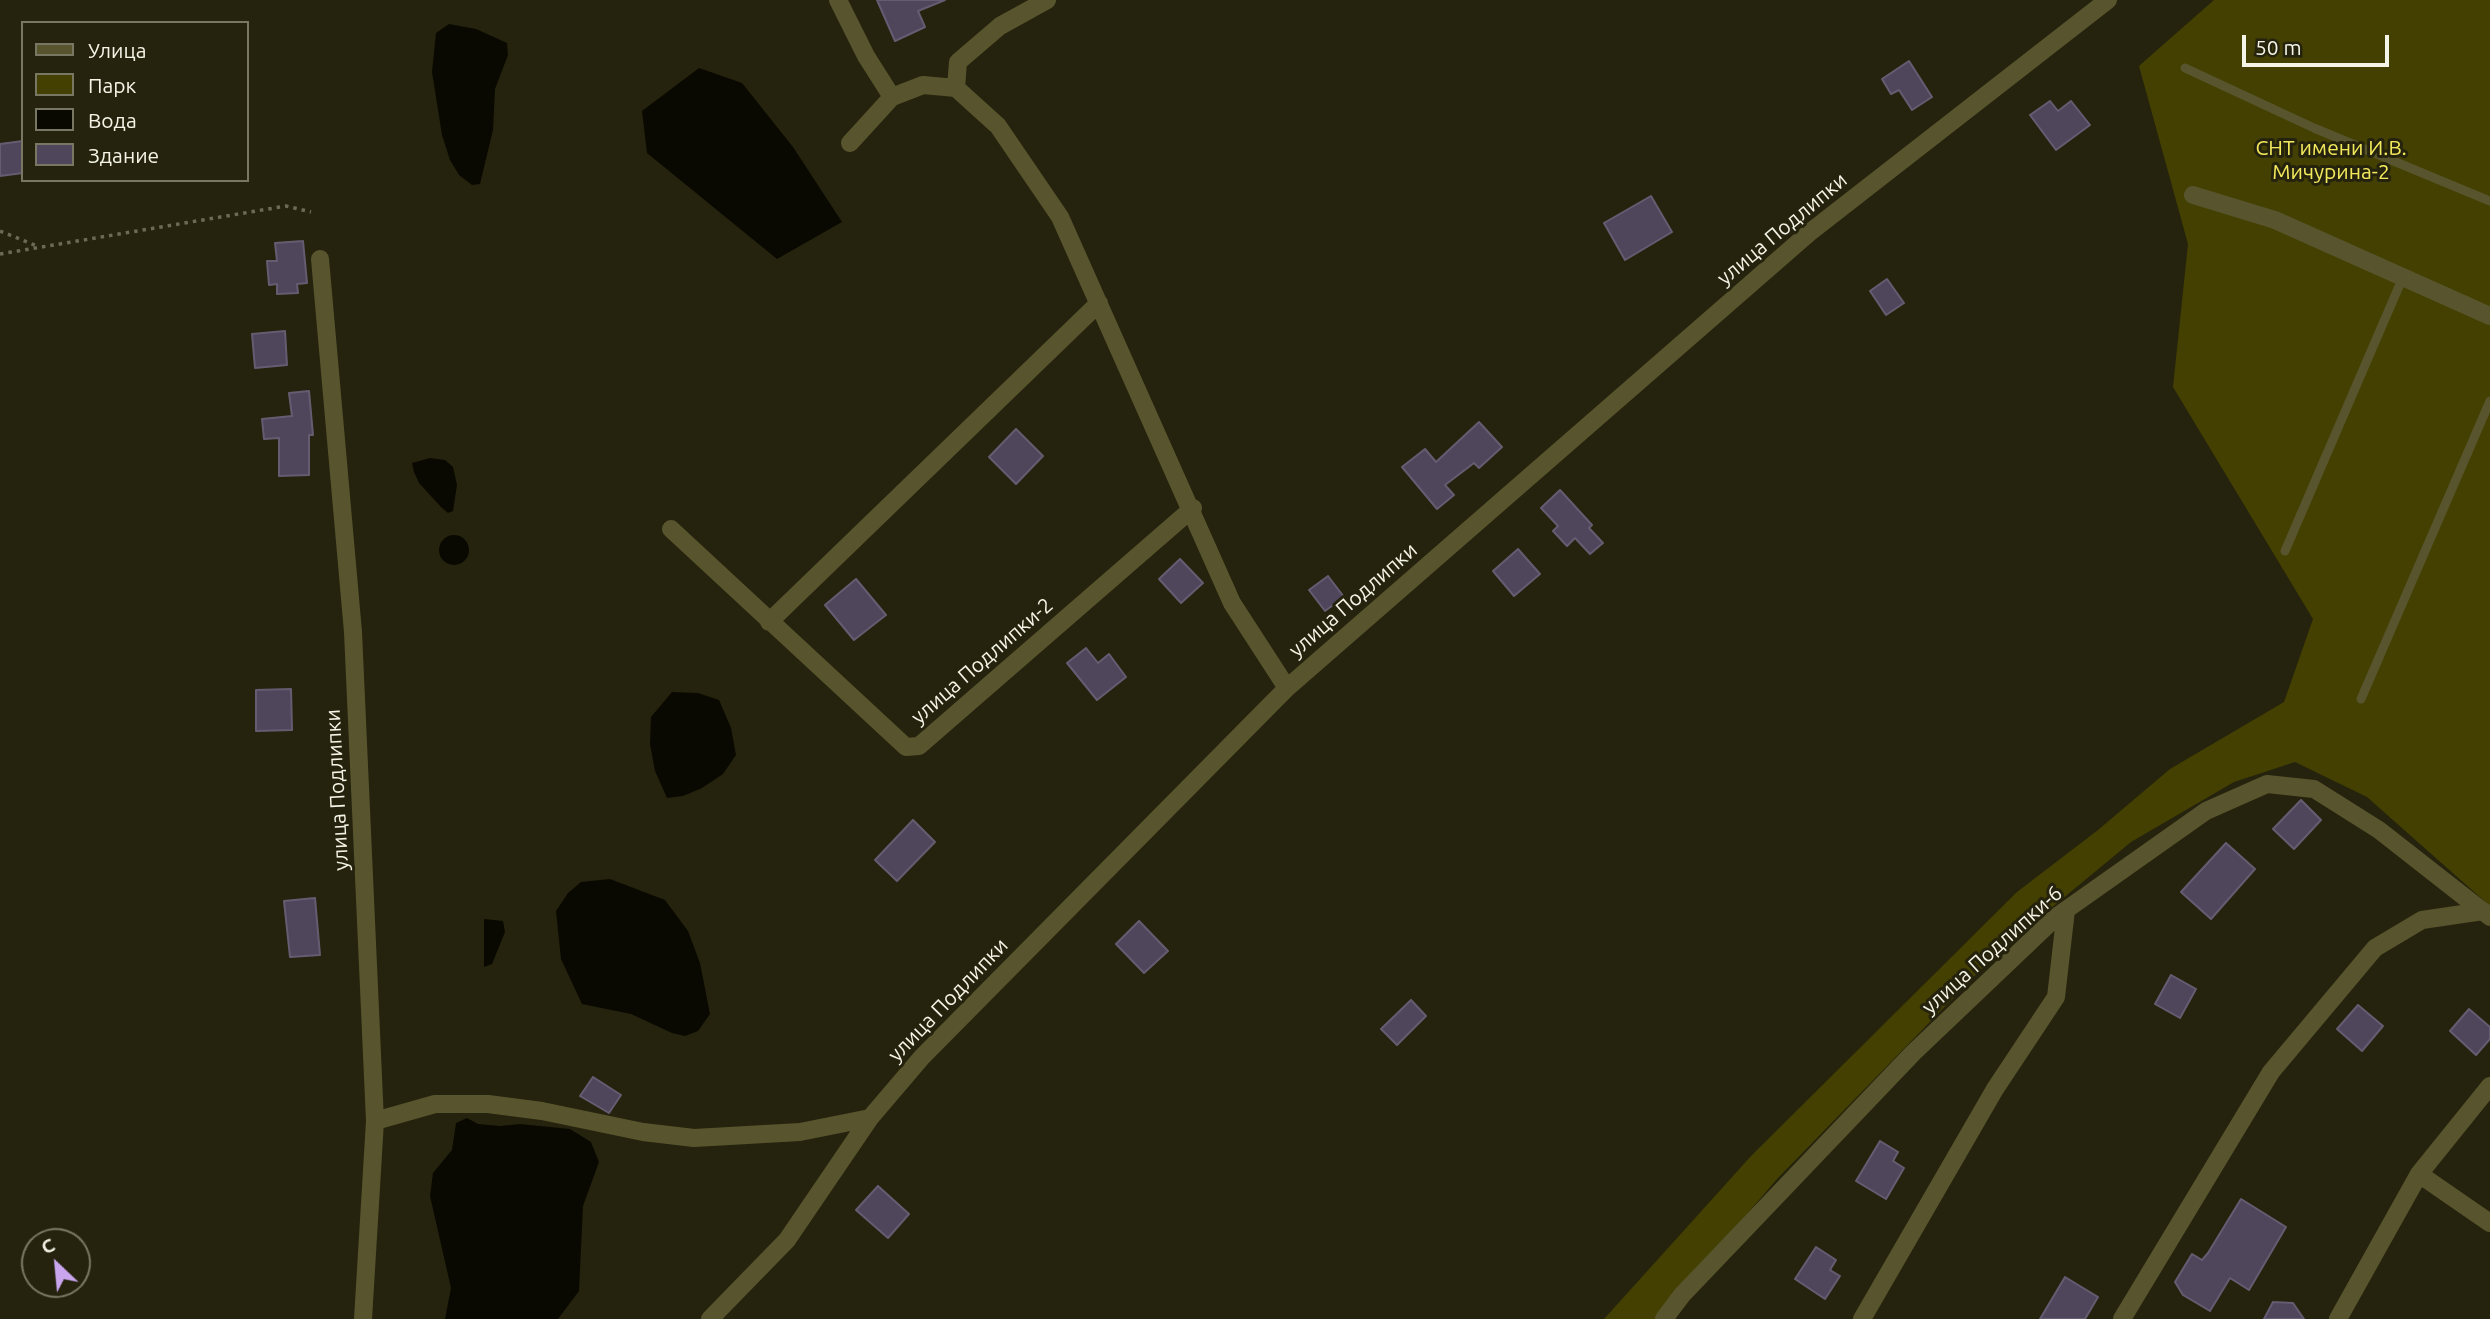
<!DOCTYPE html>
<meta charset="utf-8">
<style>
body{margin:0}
#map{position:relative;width:2490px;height:1319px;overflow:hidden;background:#25230d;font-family:Ubuntu,sans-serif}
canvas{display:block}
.legend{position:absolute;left:21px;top:21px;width:228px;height:161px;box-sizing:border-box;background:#25230d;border:2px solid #787764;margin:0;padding:9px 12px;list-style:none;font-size:21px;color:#f5f5e7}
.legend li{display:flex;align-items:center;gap:14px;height:35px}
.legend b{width:35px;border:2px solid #787764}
.north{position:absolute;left:21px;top:1228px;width:70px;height:70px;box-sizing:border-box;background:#25230d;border:2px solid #787764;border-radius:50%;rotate:334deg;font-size:19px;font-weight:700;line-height:28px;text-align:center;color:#f5f5e7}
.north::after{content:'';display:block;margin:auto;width:24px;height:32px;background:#c9a5ee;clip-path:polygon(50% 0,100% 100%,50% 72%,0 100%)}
.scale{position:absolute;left:2242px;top:35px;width:147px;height:32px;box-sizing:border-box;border:4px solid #f5f5e7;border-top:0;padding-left:9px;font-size:21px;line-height:24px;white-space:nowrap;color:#f5f5e7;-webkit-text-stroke:5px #25230d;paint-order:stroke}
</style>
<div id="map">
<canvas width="2490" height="1319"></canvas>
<ul class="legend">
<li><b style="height:9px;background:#58552e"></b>Улица</li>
<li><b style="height:19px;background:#444001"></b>Парк</li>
<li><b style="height:19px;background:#0a0901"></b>Вода</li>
<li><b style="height:19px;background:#50465b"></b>Здание</li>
</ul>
<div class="north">С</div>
<div class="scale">50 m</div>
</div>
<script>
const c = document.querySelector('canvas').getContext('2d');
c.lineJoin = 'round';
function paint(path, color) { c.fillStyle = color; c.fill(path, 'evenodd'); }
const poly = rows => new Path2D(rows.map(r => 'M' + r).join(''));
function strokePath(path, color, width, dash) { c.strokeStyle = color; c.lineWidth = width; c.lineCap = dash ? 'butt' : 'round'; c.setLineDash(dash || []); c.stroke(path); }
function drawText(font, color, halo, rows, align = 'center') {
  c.font = font + ' Ubuntu,sans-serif'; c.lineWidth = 6; c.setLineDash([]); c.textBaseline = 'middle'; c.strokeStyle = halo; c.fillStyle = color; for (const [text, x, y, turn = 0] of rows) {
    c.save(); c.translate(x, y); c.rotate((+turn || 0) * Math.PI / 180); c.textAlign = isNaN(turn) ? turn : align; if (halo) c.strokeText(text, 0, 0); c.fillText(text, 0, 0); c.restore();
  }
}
paint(poly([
 [2214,0,2490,0,2490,906,2367,797,2295,762,2234,782,2131,842,1998,952,1777,1179,1657,1319,1604,1319,1752,1155,2017,892,2098,830,2170,769,2284,702,2313,619,2173,387,2188,244,2139,66]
]), '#444001');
paint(poly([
 [449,24,476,29,507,43,508,55,495,89,493,130,480,184,472,185,459,175,450,160,442,135,432,72,436,33],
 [699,68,742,83,793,147,842,222,777,259,647,153,642,111],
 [430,458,445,460,453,467,457,485,453,511,448,513,441,507,419,483,414,472,412,463],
 '439 550a15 15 0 1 1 30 0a15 15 0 1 1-30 0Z',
 [672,692,698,693,719,700,731,728,736,755,723,774,702,788,683,796,667,798,655,771,650,744,651,717],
 [610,879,665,900,688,931,700,963,710,1014,698,1031,685,1036,672,1033,631,1014,582,1004,561,959,556,911,568,893,581,882],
 [484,919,503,921,505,932,492,964,484,967],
 [467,1118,478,1124,500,1126,520,1124,570,1129,591,1142,599,1162,583,1206,579,1291,558,1319,445,1319,451,1288,430,1196,433,1173,452,1150,456,1123]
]), '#0a0901');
const building = poly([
 [877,0,945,0,918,11,925,27,895,41,877,0],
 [1909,61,1932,97,1912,110,1899,90,1891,94,1882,79,1909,61],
 [2050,101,2058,111,2071,101,2090,125,2056,150,2030,115,2050,101],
 [23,141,23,173,0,176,0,144,23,141],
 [1651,196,1672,232,1625,260,1604,223,1651,196],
 [303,241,307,283,297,284,298,293,277,294,277,284,269,285,267,261,277,261,275,243,303,241],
 [1887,279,1904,303,1886,315,1870,291,1887,279],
 [285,331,287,365,255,368,252,334,285,331],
 [309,391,313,435,309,435,309,475,279,476,279,438,264,439,262,419,292,416,289,393,309,391],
 [1479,422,1502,447,1479,468,1474,463,1445,485,1454,495,1437,509,1402,467,1425,449,1436,462,1479,422],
 [1016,429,1043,456,1016,484,989,457,1016,429],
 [1560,490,1592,525,1589,528,1603,543,1590,554,1575,538,1567,546,1553,531,1558,526,1541,508,1560,490],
 [1518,549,1540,574,1514,596,1493,571,1518,549],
 [1180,559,1203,583,1181,603,1159,579,1180,559],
 [1328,576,1344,597,1325,611,1309,590,1328,576],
 [856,579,886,615,854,640,825,605,856,579],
 [1086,648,1098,663,1109,654,1126,677,1097,700,1067,663,1086,648],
 [291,689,292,730,256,731,256,690,291,689],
 [2301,800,2321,820,2294,849,2273,829,2301,800],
 [913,820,935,842,897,881,875,860,913,820],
 [2226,843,2255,869,2211,919,2181,892,2226,843],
 [315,898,320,955,290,957,284,901,315,898],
 [1139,921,1168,951,1144,973,1116,944,1139,921],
 [2171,975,2196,989,2180,1018,2155,1004,2171,975],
 [1411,1000,1426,1016,1397,1045,1381,1029,1411,1000],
 [2358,1005,2383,1026,2362,1051,2337,1029,2358,1005],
 [2469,1009,2490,1027,2490,1039,2476,1055,2450,1031,2469,1009],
 [593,1077,621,1095,609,1113,580,1096,593,1077],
 [1880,1141,1898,1152,1893,1161,1904,1168,1886,1199,1856,1181,1880,1141],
 [878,1186,909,1214,888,1238,856,1210,878,1186],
 [2241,1199,2286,1227,2249,1290,2230,1278,2210,1311,2183,1295,2175,1282,2192,1254,2202,1260,2208,1253,2241,1199],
 [1816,1247,1836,1260,1830,1270,1840,1276,1825,1299,1795,1279,1816,1247],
 [2065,1277,2098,1297,2085,1319,2040,1319,2065,1277],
 [2273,1302,2293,1303,2304,1319,2264,1319,2273,1302]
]);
paint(building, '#50465b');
strokePath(building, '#665c72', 2);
strokePath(poly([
 [0,231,37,246],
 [0,254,286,206,311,212]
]), '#6b6a57', 3.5, [3.5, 5]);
strokePath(poly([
 [2185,68,2314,128,2490,201],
 [2285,551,2403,277],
 [2361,699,2490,401]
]), '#58552e', 9);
strokePath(poly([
 [838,0,866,56,892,97],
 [956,88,958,62,1000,26,1047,0],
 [850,143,892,97,923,85,956,88,998,126,1060,217,1232,603,1287,688],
 [2193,195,2275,220,2490,316],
 [320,259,353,632,375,1121,363,1319],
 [671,529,906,747,919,746,1193,508],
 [769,622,1099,303],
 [375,1121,435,1104,488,1104,542,1111,643,1132,694,1138,800,1132,870,1118],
 [2419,1174,2490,1223],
 [710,1319,787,1240,870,1118,922,1057,1287,688,1809,233,2108,0],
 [1664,1319,1682,1295,1913,1053,2056,917,2206,811,2267,784,2314,789,2379,830,2490,917],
 [1862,1319,1995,1089,2056,997,2066,910],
 [2122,1319,2271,1072,2375,948,2422,920,2483,911],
 [2338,1319,2419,1174,2490,1086]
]), '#58552e', 18);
drawText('21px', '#f3e95c', '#25230d', [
 ["СНТ имени И.В.",2331,148],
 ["Мичурина-2",2331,172]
]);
drawText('21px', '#f5f5e7', '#25230d', [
 ["улица Подлипки",1782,229,-40],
 ["улица Подлипки",1353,600,-41],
 ["улица Подлипки-2",982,661,-41],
 ["улица Подлипки",337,790,-93],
 ["улица Подлипки-6",1992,950,-42],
 ["улица Подлипки",948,1000,-46]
]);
</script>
